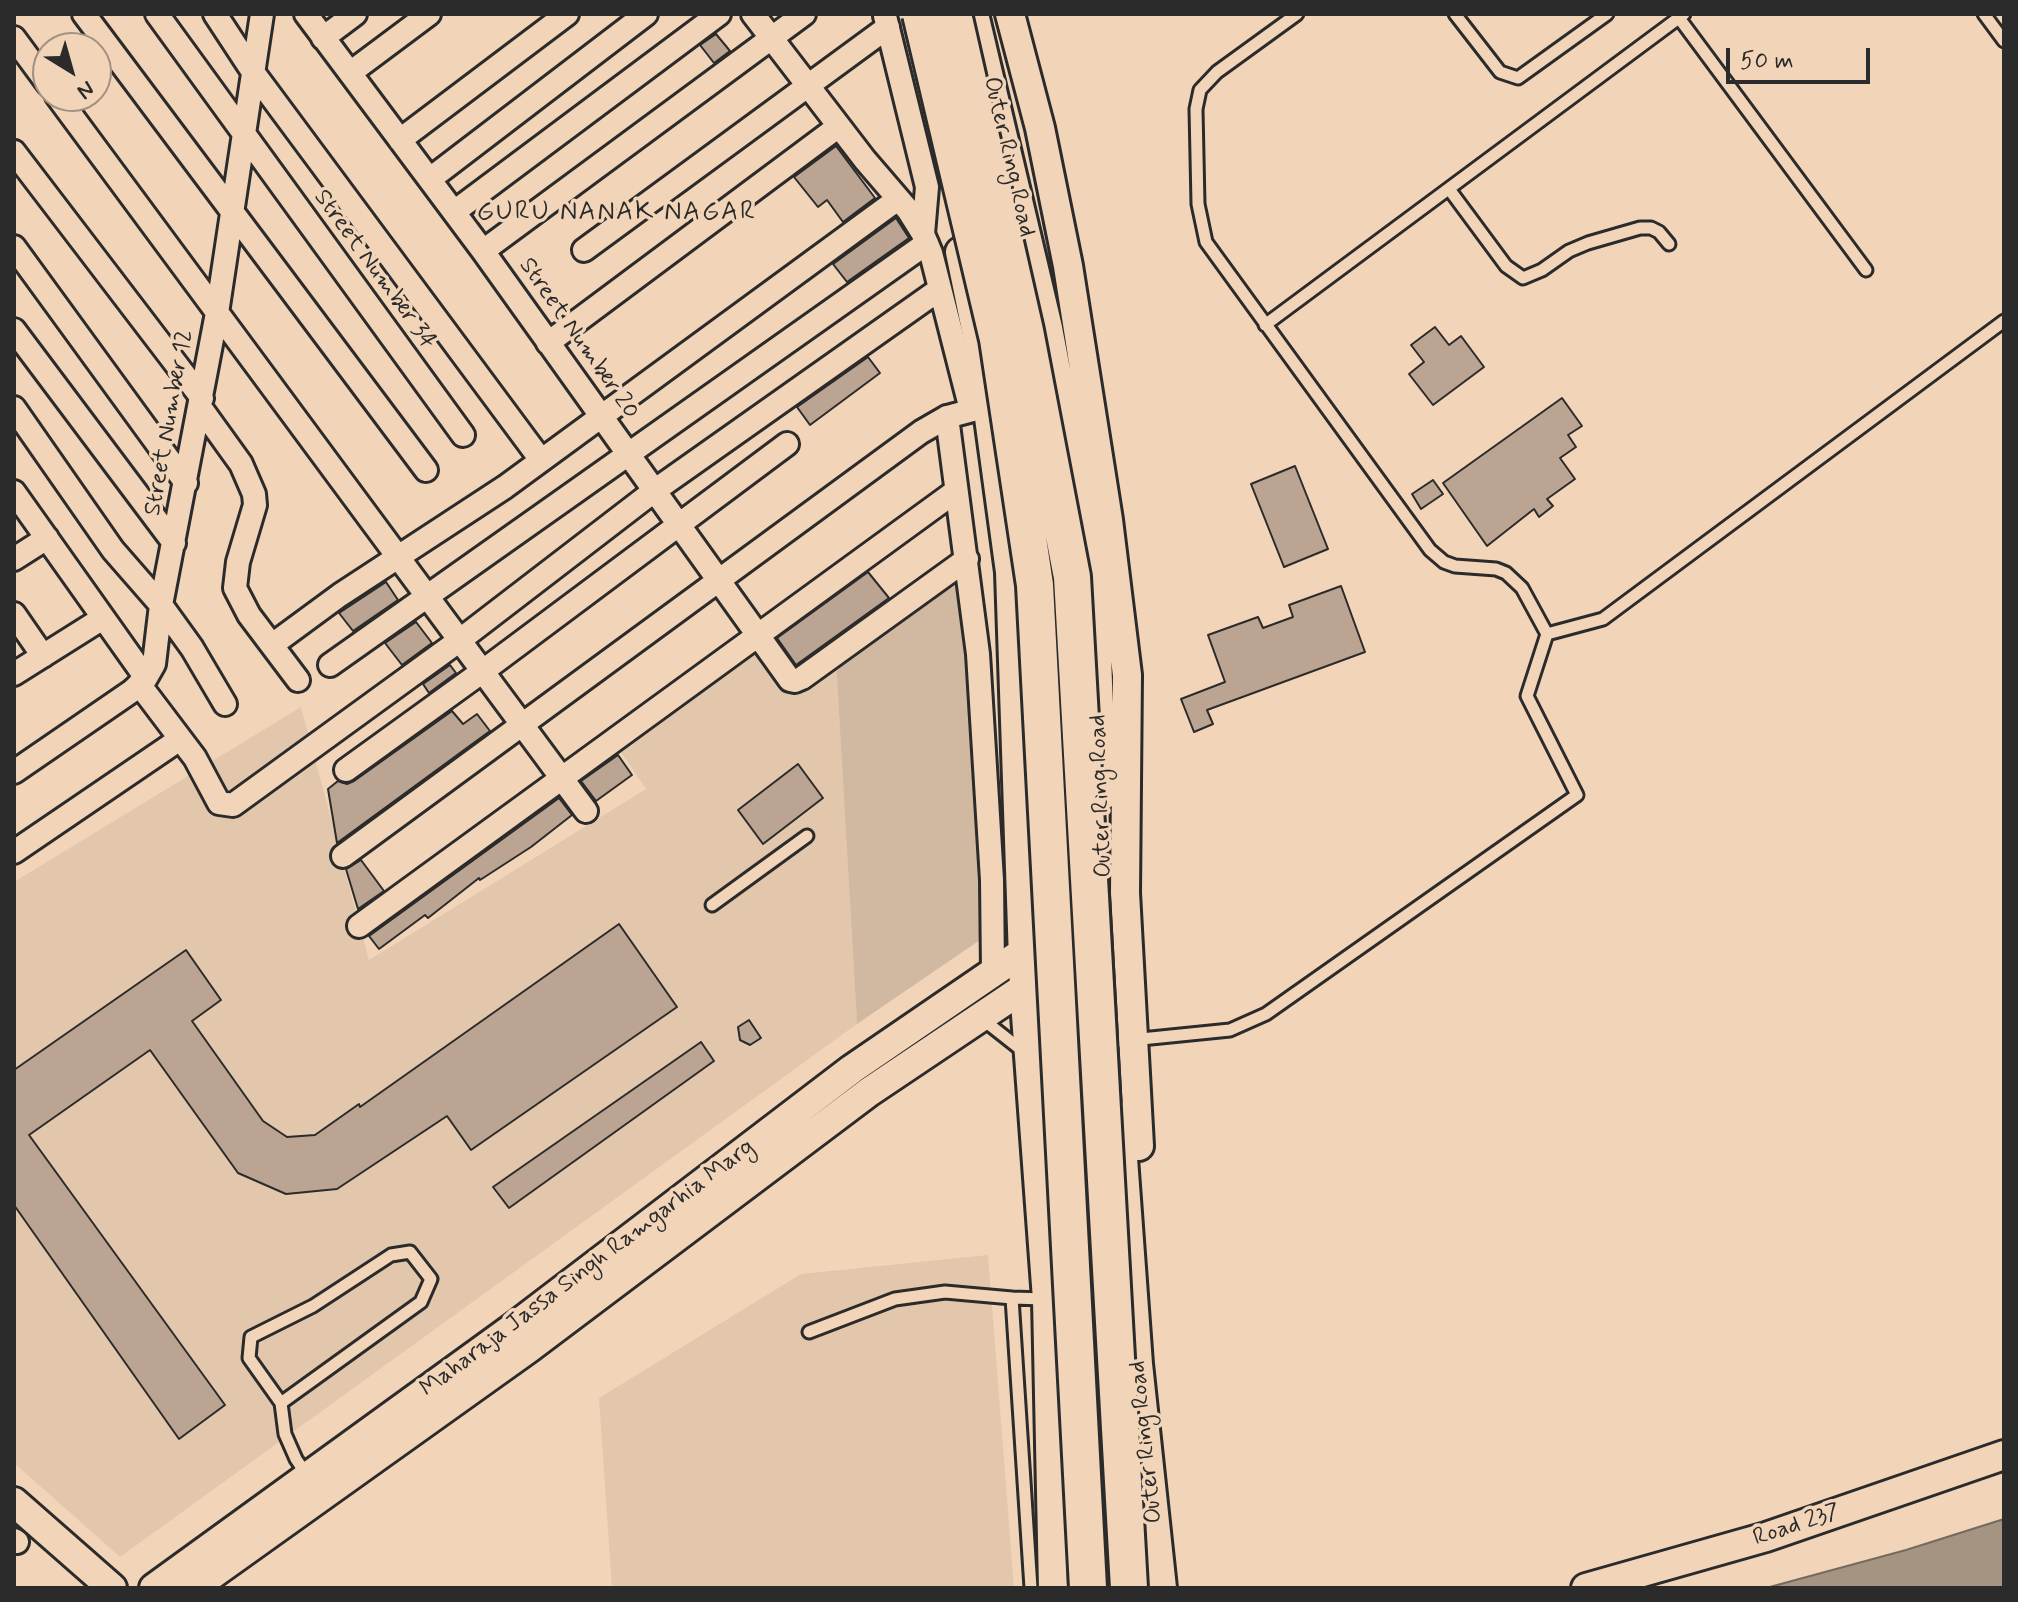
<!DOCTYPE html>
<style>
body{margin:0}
#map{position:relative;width:2018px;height:1602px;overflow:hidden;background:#f2d5b9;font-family:Mynerve,sans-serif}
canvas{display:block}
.frame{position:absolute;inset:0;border:16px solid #2b2b2b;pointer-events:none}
.north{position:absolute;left:32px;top:32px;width:80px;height:80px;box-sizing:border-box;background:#f2d5b9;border:2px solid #a29180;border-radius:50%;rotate:143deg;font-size:22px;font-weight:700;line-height:32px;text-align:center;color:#2b2b2b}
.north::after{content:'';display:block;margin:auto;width:28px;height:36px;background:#2b2b2b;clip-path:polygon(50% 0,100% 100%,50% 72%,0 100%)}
.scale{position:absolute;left:1726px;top:48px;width:144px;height:36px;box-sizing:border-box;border:4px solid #2b2b2b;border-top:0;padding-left:10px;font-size:24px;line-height:28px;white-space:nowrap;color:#2b2b2b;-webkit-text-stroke:6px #f2d5b9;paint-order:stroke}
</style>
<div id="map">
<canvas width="2018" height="1602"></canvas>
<div class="frame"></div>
<div class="north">N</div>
<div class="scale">50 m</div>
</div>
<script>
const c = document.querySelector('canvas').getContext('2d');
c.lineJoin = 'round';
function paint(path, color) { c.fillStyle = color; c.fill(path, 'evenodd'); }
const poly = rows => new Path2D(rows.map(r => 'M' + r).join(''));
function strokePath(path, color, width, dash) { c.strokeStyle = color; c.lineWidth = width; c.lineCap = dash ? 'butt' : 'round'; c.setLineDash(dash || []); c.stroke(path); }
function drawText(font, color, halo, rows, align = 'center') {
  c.font = font + ' Mynerve,sans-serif'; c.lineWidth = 7; c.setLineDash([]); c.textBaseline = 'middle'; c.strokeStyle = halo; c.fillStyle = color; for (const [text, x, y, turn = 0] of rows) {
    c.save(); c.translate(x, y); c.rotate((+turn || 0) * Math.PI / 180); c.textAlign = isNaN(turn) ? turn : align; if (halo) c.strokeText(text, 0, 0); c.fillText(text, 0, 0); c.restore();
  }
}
paint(poly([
 [757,638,795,690,836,661,857,1024,120,1557,14,1463,14,882,301,707,369,960,646,789,614,742],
 [988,1255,1014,1588,612,1588,599,1398,801,1274]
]), '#e2c7ad');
paint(poly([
 [965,574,983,938,857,1024,836,661]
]), '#d1b9a1');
const water = poly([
 [2004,1519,2004,1588,1766,1588,1906,1550,2004,1519]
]);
paint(water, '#a59482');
strokePath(water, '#746a5f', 2);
const building = poly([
 [716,34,730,51,714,63,700,45,716,34],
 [836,146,875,198,843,222,827,200,818,207,794,177,836,146],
 [896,218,909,238,847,282,833,264,896,218],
 [1435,327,1449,345,1461,336,1484,367,1433,405,1409,374,1424,362,1411,345,1435,327],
 [868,357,880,373,810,425,797,407,868,357],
 [1562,398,1582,426,1568,435,1576,447,1560,458,1575,479,1547,499,1553,506,1539,517,1534,509,1487,546,1443,483,1562,398],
 [1295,466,1328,549,1284,567,1251,484,1295,466],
 [1433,480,1443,494,1421,509,1412,494,1433,480],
 [868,572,889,598,796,665,777,638,868,572],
 [386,582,398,600,353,631,339,613,386,582],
 [1341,586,1365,652,1207,710,1213,724,1194,732,1181,699,1225,682,1208,635,1258,617,1263,628,1293,617,1289,605,1341,586],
 [416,622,432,643,402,665,385,643,416,622],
 [450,665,456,673,429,693,423,684,450,665],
 [452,711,463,724,477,714,490,731,337,843,328,789,338,781,347,784,354,781,452,711],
 [618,755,632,775,596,801,581,781,618,755],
 [798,764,823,798,763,844,738,810,798,764],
 [559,798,572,815,531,847,480,880,479,878,428,918,425,915,379,949,369,936,559,798],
 [361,860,384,891,358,909,346,869,361,860],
 [619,924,677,1007,471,1150,447,1116,337,1189,286,1194,238,1173,150,1050,29,1135,225,1405,179,1439,14,1205,14,1070,186,950,221,1000,192,1021,263,1121,287,1137,315,1135,359,1104,360,1107,619,924],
 [749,1020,761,1038,750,1045,740,1040,738,1027,749,1020],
 [701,1042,714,1061,509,1208,493,1187,701,1042]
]);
paint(building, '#bba592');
strokePath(building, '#2b2b2b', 2);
const service = poly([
 [1455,14,1500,72,1518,78,1607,14],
 [1984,14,2004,41],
 [1679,18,1866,270],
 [1449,189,1506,266,1523,278,1542,270,1569,251,1588,243,1640,228,1651,228,1659,232,1669,244],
 [1265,325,1684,14],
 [1547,634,1603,619,2004,321],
 [712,905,807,836],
 [981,1018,1019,1048,1025,1049],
 [1062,1047,1230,1030,1266,1014,1577,795,1527,696,1547,634,1522,588,1506,573,1496,569,1455,566,1444,562,1430,550,1206,242,1198,204,1196,109,1200,90,1217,72,1297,14],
 [809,1332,895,1299,945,1292,1012,1298],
 [281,1403,421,1302,431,1279,410,1252,391,1255,313,1306,251,1337,249,1358,281,1403,285,1434,296,1459,308,1477],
 [1031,1588,1012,1298,1045,1299]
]);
const minor = poly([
 [84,14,426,470],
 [157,14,463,435],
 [215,14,253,72,541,460],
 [306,14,483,251,790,680,795,681,802,678,967,559],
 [753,14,865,160,908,210,923,234,931,253,971,410],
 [885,16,927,187,923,234],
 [14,38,48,84],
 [323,38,355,14],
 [350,73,429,14],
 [57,96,586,811],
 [400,140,567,14],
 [14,152,202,398],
 [430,179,646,14],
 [454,212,719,14],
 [14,247,186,483],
 [584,250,888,27],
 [483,251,804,14],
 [14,330,174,543],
 [548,343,839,126],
 [200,407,241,464,254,494,255,505,238,562,235,588,249,615,298,680],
 [14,408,113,550,161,605,192,648,225,704],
 [947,417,978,654,992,880,993,972],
 [14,492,146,678],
 [14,559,47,538],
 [14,614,43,656],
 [272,645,340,595,505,487,898,199],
 [330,665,927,243],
 [14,674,103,618],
 [139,684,195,758,219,803,233,805,460,640,654,491,940,289],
 [346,770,483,671,787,444],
 [14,772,132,691,146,678,154,664,161,605,217,313,262,14],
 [14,852,180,739],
 [343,856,921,432,947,417,988,406],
 [359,926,956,491],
 [14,1540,17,1542]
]);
const tertiary = poly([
 [974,14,1048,328,1094,571,1102,796],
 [1010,14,1040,128,1068,266,1108,520,1127,675,1125,893,1139,1146],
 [960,252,979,344,1010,572,1024,988,1047,1299,1053,1588],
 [1120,1117,1138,1364,1162,1588],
 [14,1502,112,1588],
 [154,1588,514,1327,852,1069,1023,952],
 [193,1588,529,1348,869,1092,1024,988],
 [1586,1588,1766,1537,2004,1455]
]);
strokePath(service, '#2b2b2b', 17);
strokePath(minor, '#2b2b2b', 28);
strokePath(tertiary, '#2b2b2b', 34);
strokePath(service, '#f2d5b9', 11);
strokePath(minor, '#f2d5b9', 22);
strokePath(tertiary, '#f2d5b9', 28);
const primaryBridge = poly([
 [921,14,998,339,1035,585,1088,1588],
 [953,14,1025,331,1072,577,1129,1588]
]);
strokePath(primaryBridge, '#2b2b2b', 42, []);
strokePath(primaryBridge, '#f2d5b9', 36);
drawText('24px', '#2b2b2b', '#f2d5b9', [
 ["Outer Ring Road",1008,157,77],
 ["Street Number 34",374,270,54],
 ["Street Number 20",578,339,55],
 ["Street Number 12",170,423,-80],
 ["Outer Ring Road",1102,796,-92],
 ["Maharaja Jassa Singh Ramgarhia Marg",588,1269,-37],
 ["Outer Ring Road",1147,1442,-96],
 ["Road 237",1797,1526,-18]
]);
c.letterSpacing = '2px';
drawText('26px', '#2b2b2b', '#f2d5b9', [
 ["GURU NANAK NAGAR",617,214]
]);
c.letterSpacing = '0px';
</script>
